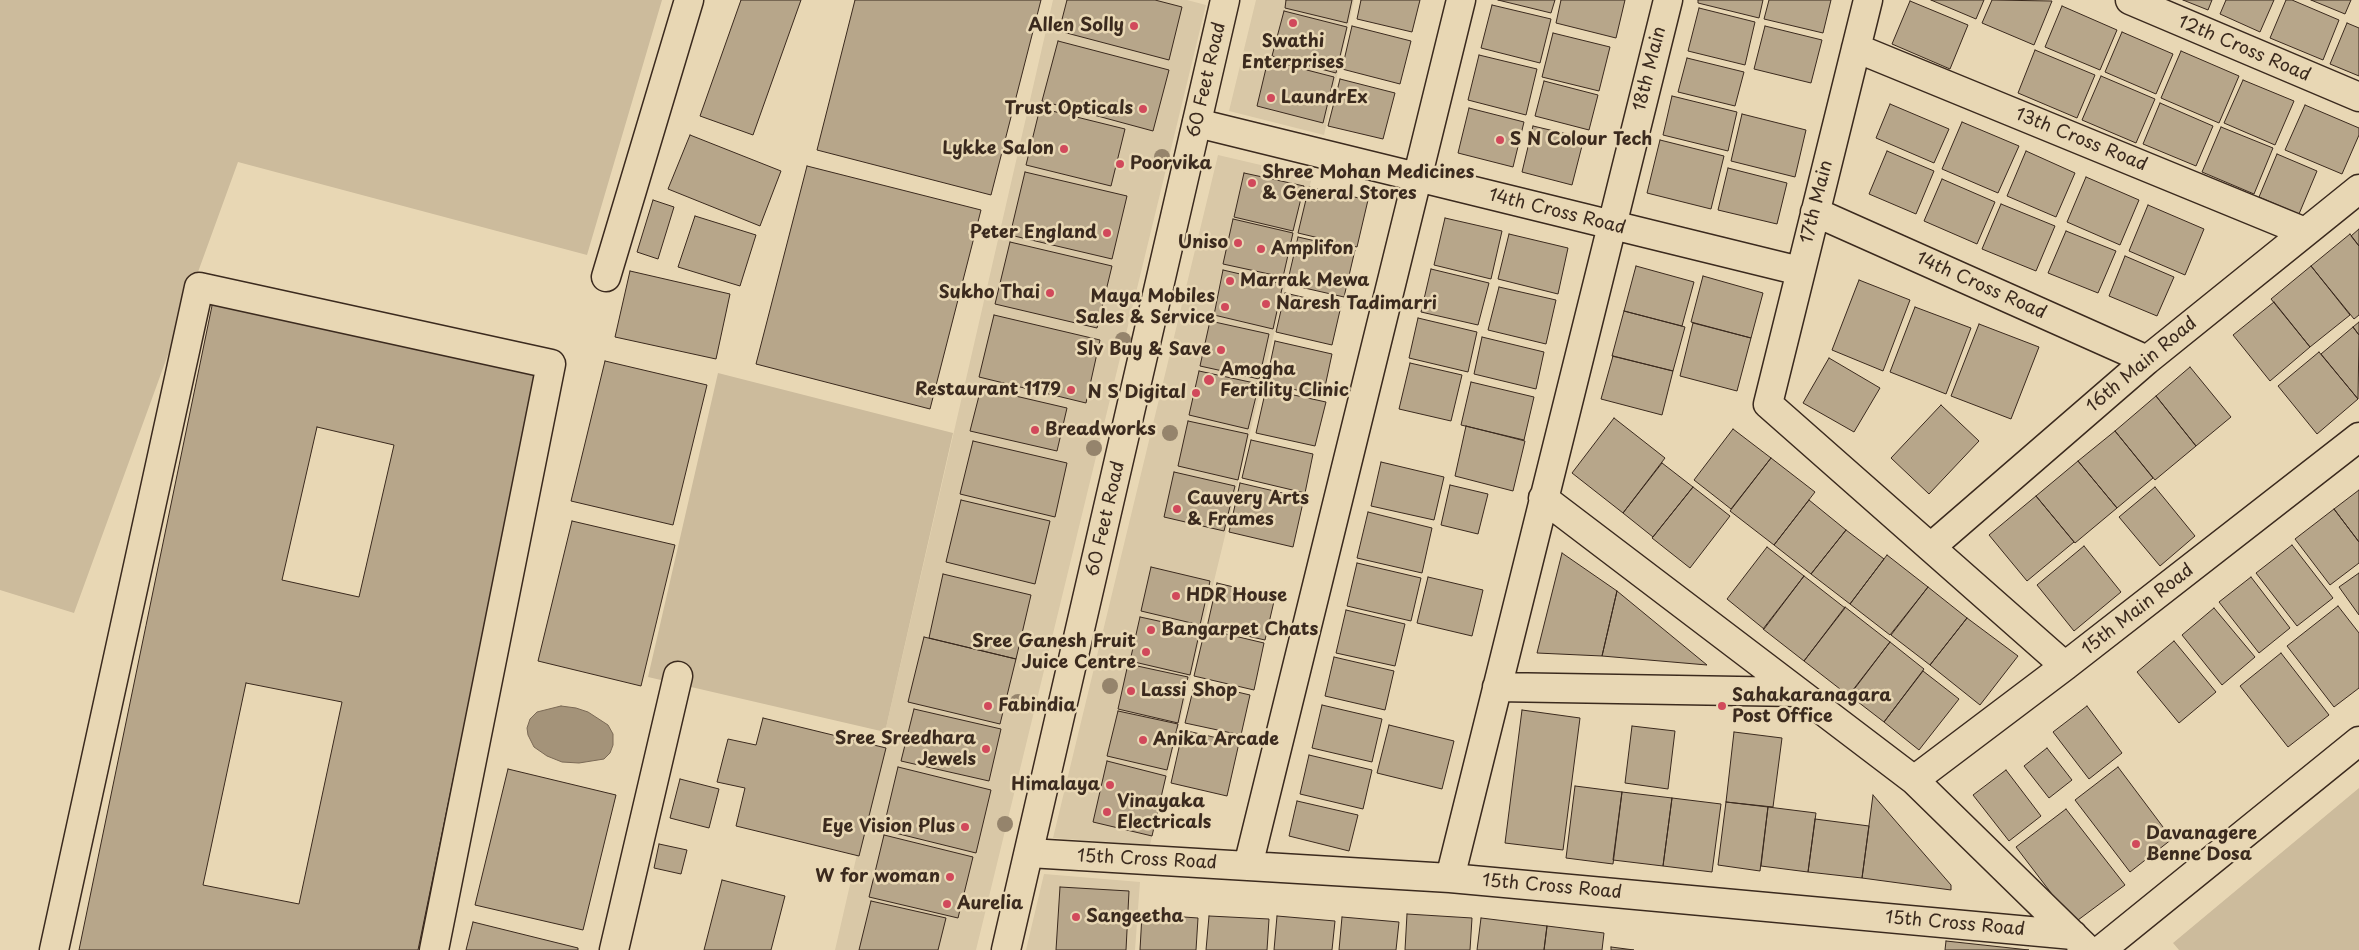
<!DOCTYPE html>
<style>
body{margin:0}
canvas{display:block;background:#e8d7b4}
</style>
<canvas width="2359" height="950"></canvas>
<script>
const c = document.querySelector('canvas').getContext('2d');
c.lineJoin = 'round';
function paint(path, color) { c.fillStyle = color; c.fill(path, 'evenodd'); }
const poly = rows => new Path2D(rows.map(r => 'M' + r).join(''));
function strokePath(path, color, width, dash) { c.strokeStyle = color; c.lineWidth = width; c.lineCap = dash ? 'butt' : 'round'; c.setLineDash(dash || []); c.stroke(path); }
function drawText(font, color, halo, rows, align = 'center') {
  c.font = font + ' "Playpen Sans",sans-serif'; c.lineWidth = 5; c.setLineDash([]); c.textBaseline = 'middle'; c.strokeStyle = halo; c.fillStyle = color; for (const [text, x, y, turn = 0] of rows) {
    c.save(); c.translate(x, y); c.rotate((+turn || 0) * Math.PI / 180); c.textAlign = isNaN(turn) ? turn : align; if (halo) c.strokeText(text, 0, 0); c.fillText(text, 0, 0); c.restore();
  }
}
paint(poly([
 [1053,0,1187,0,1206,5,976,950,835,950],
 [1256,0,1354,0,1324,135,1229,111],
 [1218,155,1312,177,1150,845,1053,838],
 [1044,874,1140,882,1135,950,1026,950]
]), '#d9c8a7');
paint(poly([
 [0,0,662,0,587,255,238,162,74,613,0,590],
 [718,373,953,433,885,732,648,677],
 [2359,788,2359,950,2179,950,2173,943]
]), '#ccbb9c');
const water = poly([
 [561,706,576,708,588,712,608,725,613,734,613,745,610,753,604,759,579,763,562,762,547,756,534,747,528,735,527,728,530,719,537,712,561,706]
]);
paint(water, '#a49379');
strokePath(water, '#7a6955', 1);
const building = poly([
 [741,0,801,0,753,135,700,116,741,0],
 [855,0,1041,0,991,195,817,150,855,0],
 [1067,0,1155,0,1182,7,1169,60,1059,31,1067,0],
 [1286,0,1352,0,1347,23,1285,8,1286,0],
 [1361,0,1420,0,1412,32,1357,19,1361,0],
 [1498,0,1555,0,1551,13,1498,0],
 [1561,0,1625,0,1616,38,1556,23,1561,0],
 [1698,0,1763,0,1759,18,1698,3,1698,0],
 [1769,0,1831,0,1823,33,1764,19,1769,0],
 [1931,0,1984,0,1976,19,1931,0],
 [1992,0,2052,1,2034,45,1982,23,1992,0],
 [2183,0,2212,0,2208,10,2183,0],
 [2226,0,2274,0,2260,32,2220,14,2226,0],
 [2286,0,2292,0,2339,20,2323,60,2270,38,2286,0],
 [2311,0,2351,0,2345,14,2311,0],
 [1910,1,1968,25,1950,69,1892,44,1910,1],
 [1492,5,1551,19,1540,63,1481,48,1492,5],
 [2062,6,2117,30,2100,70,2045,47,2062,6],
 [1699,8,1755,22,1745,65,1688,51,1699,8],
 [1284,11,1347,27,1336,73,1272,56,1284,11],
 [2347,23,2359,28,2359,76,2330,64,2347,23],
 [1352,26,1411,41,1400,84,1342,69,1352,26],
 [1765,26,1822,40,1811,83,1754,69,1765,26],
 [2122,32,2173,54,2156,94,2105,72,2122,32],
 [1553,33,1610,47,1599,91,1542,77,1553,33],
 [1058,41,1169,70,1153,131,1042,101,1058,41],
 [2035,50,2095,75,2077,118,2018,93,2035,50],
 [2181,51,2239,76,2219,123,2161,98,2181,51],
 [1479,55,1537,69,1526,115,1468,100,1479,55],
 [1687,58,1744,72,1735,106,1678,92,1687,58],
 [1268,60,1334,77,1323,123,1257,106,1268,60],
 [2101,76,2155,99,2136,143,2082,120,2101,76],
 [1340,79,1395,93,1383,139,1328,126,1340,79],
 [2243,80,2294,101,2275,145,2224,123,2243,80],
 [1544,81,1598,95,1589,130,1535,116,1544,81],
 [1672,96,1737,112,1728,151,1663,135,1672,96],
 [2160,103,2213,126,2196,166,2143,144,2160,103],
 [1890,104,1949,129,1934,163,1876,138,1890,104],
 [2305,105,2359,128,2359,135,2342,174,2285,150,2305,105],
 [1040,108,1125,129,1111,186,1026,165,1040,108],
 [1469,108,1524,122,1513,167,1458,153,1469,108],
 [1742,114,1806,130,1795,177,1731,161,1742,114],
 [1962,122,2019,146,1998,193,1942,169,1962,122],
 [1533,126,1584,138,1572,185,1522,172,1533,126],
 [2221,127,2273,148,2254,194,2202,172,2221,127],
 [690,135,781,171,760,226,668,189,690,135],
 [1660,140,1724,156,1711,209,1647,193,1660,140],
 [1887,151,1934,171,1916,214,1869,194,1887,151],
 [2026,151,2075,173,2056,217,2007,196,2026,151],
 [2277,154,2317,171,2299,214,2259,197,2277,154],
 [807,166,981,210,930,409,756,364,807,166],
 [1728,168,1787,183,1777,224,1718,210,1728,168],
 [1025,172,1127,196,1112,259,1010,235,1025,172],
 [1244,173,1304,186,1293,231,1234,217,1244,173],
 [2086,177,2139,200,2120,245,2067,222,2086,177],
 [1942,179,1995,202,1977,244,1924,221,1942,179],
 [1309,187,1368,200,1357,247,1298,233,1309,187],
 [653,200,674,207,658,259,637,252,653,200],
 [2001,204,2055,226,2036,271,1982,249,2001,204],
 [2148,205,2204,229,2185,275,2129,251,2148,205],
 [695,216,756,235,740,286,678,267,695,216],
 [1445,218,1502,231,1491,279,1434,265,1445,218],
 [1233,219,1293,233,1283,277,1223,264,1233,219],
 [2359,229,2359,246,2351,236,2359,229],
 [2066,231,2116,251,2098,293,2048,273,2066,231],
 [1509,234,1568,248,1558,294,1498,279,1509,234],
 [2350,234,2359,246,2359,315,2354,319,2311,266,2350,234],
 [1298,237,1355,250,1344,297,1287,284,1298,237],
 [1010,242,1112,266,1097,328,995,304,1010,242],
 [2125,256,2174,277,2157,316,2109,296,2125,256],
 [1636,266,1694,282,1682,326,1624,311,1636,266],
 [2311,266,2350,315,2310,347,2271,299,2311,266],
 [1431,269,1489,283,1478,325,1421,312,1431,269],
 [1223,270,1283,284,1273,329,1214,315,1223,270],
 [630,271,730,294,716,359,615,337,630,271],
 [1703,276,1763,293,1751,338,1691,322,1703,276],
 [1859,280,1910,300,1883,371,1832,350,1859,280],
 [1499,287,1556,300,1546,344,1488,330,1499,287],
 [1285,293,1341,306,1332,345,1276,332,1285,293],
 [213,301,538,368,418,950,79,950,213,301],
 [317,427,394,445,359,597,282,580,317,427],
 [246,683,342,702,299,904,203,885,246,683],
 [2274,302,2310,347,2270,381,2233,335,2274,302],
 [1915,307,1971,328,1946,394,1890,372,1915,307],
 [1624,311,1685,327,1673,371,1612,356,1624,311],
 [994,315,1100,340,1086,403,979,377,994,315],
 [1418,318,1477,332,1468,372,1409,358,1418,318],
 [1210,321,1269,334,1259,379,1200,366,1210,321],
 [2359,322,2359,335,2353,327,2359,322],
 [1693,323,1751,338,1737,391,1680,376,1693,323],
 [1979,324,2039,347,2011,419,1951,396,1979,324],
 [2353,327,2359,335,2358,399,2321,354,2353,327],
 [1482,337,1544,352,1536,389,1474,374,1482,337],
 [1275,341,1332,354,1323,396,1266,383,1275,341],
 [2319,352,2358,399,2317,434,2278,386,2319,352],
 [1613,356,1673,371,1662,415,1601,399,1613,356],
 [1829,358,1880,388,1854,432,1803,403,1829,358],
 [605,361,707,385,673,525,571,501,605,361],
 [1410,363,1462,375,1451,421,1399,409,1410,363],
 [2190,367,2231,417,2196,446,2156,396,2190,367],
 [1199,371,1259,384,1248,429,1189,415,1199,371],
 [1471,382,1534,397,1524,440,1461,425,1471,382],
 [981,388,1067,408,1057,451,970,431,981,388],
 [1266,389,1326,402,1315,446,1256,433,1266,389],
 [2156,396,2196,446,2155,480,2115,431,2156,396],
 [1941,405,1979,441,1929,494,1891,458,1941,405],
 [1614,418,1665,458,1623,513,1572,473,1614,418],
 [1188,421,1248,434,1238,480,1178,466,1188,421],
 [1466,426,1525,441,1513,491,1455,476,1466,426],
 [1733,429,1771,458,1731,509,1694,480,1733,429],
 [2115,431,2153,478,2117,508,2078,461,2115,431],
 [1251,440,1313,454,1305,493,1242,478,1251,440],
 [973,441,1067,463,1055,517,960,494,973,441],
 [1771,458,1815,492,1774,545,1730,511,1771,458],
 [2078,461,2117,508,2075,543,2036,496,2078,461],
 [1381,462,1444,477,1434,520,1371,506,1381,462],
 [1662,463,1693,487,1653,537,1623,513,1662,463],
 [1174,472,1235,486,1224,531,1164,517,1174,472],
 [1240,483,1304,498,1293,547,1229,532,1240,483],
 [1450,485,1488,494,1478,534,1441,525,1450,485],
 [1693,487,1730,516,1690,568,1652,538,1693,487],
 [2155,487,2195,536,2160,566,2119,517,2155,487],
 [2359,490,2359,542,2334,509,2359,490],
 [2036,496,2074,542,2027,581,1989,535,2036,496],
 [961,500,1050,521,1035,584,946,562,961,500],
 [1809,500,1846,530,1811,574,1774,545,1809,500],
 [2334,509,2359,542,2359,563,2330,585,2295,539,2334,509],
 [1368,512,1432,528,1422,573,1357,558,1368,512],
 [572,521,675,545,641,686,538,661,572,521],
 [1846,530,1884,559,1850,604,1811,574,1846,530],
 [2292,545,2333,598,2297,626,2256,573,2292,545],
 [2084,546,2121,592,2074,631,2037,585,2084,546],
 [1767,547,1804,576,1764,629,1727,599,1767,547],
 [1562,553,1617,591,1602,656,1537,653,1562,553],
 [1887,555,1928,587,1890,635,1850,604,1887,555],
 [1357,563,1421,578,1411,621,1347,606,1357,563],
 [1151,567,1210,581,1200,625,1141,611,1151,567],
 [2359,573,2359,615,2339,587,2359,573],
 [943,574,1031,595,1016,659,929,638,943,574],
 [1804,576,1845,608,1804,661,1763,629,1804,576],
 [1428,577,1483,590,1472,636,1417,623,1428,577],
 [2251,577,2290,628,2259,653,2219,602,2251,577],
 [1217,583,1275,597,1265,640,1207,627,1217,583],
 [1928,587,1967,618,1930,665,1891,635,1928,587],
 [1617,591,1707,665,1602,656,1617,591],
 [2338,606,2359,633,2359,688,2334,707,2287,646,2338,606],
 [1845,607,1890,642,1849,696,1804,661,1845,607],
 [2214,608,2255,657,2222,685,2182,635,2214,608],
 [1346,610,1405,624,1395,666,1336,653,1346,610],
 [1140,617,1200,630,1190,675,1130,661,1140,617],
 [1967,618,2018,656,1980,705,1930,665,1967,618],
 [1205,629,1264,643,1254,690,1194,676,1205,629],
 [924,637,1016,659,1000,724,908,702,924,637],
 [2174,641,2216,692,2179,723,2137,672,2174,641],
 [1890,642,1924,669,1884,722,1849,695,1890,642],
 [2281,653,2329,715,2288,747,2240,686,2281,653],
 [1334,657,1394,671,1385,710,1325,696,1334,657],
 [1128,664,1188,677,1178,723,1118,709,1128,664],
 [1923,671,1959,699,1919,750,1884,722,1923,671],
 [1195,682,1250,695,1241,735,1185,723,1195,682],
 [1322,705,1382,719,1372,762,1312,748,1322,705],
 [2087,706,2122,753,2089,779,2053,732,2087,706],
 [914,709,1001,729,989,781,901,761,914,709],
 [1522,710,1580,718,1563,850,1505,843,1522,710],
 [1118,711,1178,724,1167,770,1107,756,1118,711],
 [763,718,886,748,859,856,736,826,745,788,717,782,728,739,756,745,763,718],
 [1389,725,1454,741,1442,789,1377,773,1389,725],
 [1632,726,1675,731,1668,789,1625,783,1632,726],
 [1183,730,1239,743,1227,796,1171,783,1183,730],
 [1734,732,1782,738,1773,807,1726,802,1734,732],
 [2047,748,2072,780,2049,798,2024,766,2047,748],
 [1309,755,1372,770,1363,809,1300,794,1309,755],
 [1107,761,1166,776,1152,836,1093,822,1107,761],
 [898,767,991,790,976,853,883,830,898,767],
 [2118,767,2172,839,2130,872,2075,800,2118,767],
 [508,769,616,795,583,930,475,905,508,769],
 [2006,770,2041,816,2009,841,1973,795,2006,770],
 [680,779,719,789,709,828,670,818,680,779],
 [1575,786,1622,792,1613,864,1566,858,1575,786],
 [1622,792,1672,798,1663,866,1613,860,1622,792],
 [1873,795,1951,885,1951,890,1862,878,1873,795],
 [1672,798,1721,804,1712,872,1663,866,1672,798],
 [1297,801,1358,815,1349,851,1289,836,1297,801],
 [1726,802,1768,807,1760,871,1718,865,1726,802],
 [1768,807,1816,813,1808,872,1761,866,1768,807],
 [2066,809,2125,885,2074,923,2016,847,2066,809],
 [1815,819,1869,826,1862,878,1808,872,1815,819],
 [884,835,973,857,958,918,869,897,884,835],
 [659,844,687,850,681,874,654,868,659,844],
 [722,880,785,896,771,950,704,950,722,880],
 [1060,887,1129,891,1126,950,1056,950,1060,887],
 [871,901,946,918,938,950,859,950,871,901],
 [1142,914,1198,918,1196,950,1140,950,1142,914],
 [1407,914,1472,918,1470,950,1405,950,1407,914],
 [1209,916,1269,919,1267,950,1206,950,1209,916],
 [1277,916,1335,921,1332,950,1274,950,1277,916],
 [1342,917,1399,922,1396,950,1339,950,1342,917],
 [1481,918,1547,926,1544,950,1477,950,1481,918],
 [473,922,578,948,578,950,466,950,473,922],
 [1547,926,1604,933,1602,950,1544,950,1547,926],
 [1946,941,2029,950,1945,950,1946,941],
 [1611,947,1634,950,1611,950,1611,947]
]);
paint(building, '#b7a68a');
strokePath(building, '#3b2a1e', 1);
const minor = poly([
 [1868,0,1768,404,2065,666],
 [2130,0,2359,97],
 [1856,48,2305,232],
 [1197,123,1800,271],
 [1815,212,2147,360],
 [606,277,689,0],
 [1543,498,1914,780,2088,950],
 [1931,547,2147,360,2359,189],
 [1497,687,1798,692],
 [1914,780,2065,666,2359,437],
 [1029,853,1450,878,2073,935],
 [1248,866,1461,0],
 [1450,878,1668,0],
 [54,950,199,287,551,364,434,950],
 [614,950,678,676]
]);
const tertiary = poly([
 [1006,950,1225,0],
 [2101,950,2359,741]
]);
strokePath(minor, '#3b2a1e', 31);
strokePath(tertiary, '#3b2a1e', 31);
strokePath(minor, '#e8d7b4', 28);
strokePath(tertiary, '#e8d7b4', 28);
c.fillStyle = '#95846c';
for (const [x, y] of [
 [1162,157],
 [1123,340],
 [1170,433],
 [1094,448],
 [1110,686],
 [1018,702],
 [1005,824]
]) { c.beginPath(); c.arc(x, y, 8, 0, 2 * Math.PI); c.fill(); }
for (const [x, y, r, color] of [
 [1293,23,5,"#d1495b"],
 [1134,26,5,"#d1495b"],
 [1271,98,5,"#d1495b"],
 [1143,109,5,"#d1495b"],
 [1500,140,5,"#d1495b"],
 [1064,149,5,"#d1495b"],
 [1120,164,5,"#d1495b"],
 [1252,183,5,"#d1495b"],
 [1107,233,5,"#d1495b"],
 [1238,243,5,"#d1495b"],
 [1261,249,5,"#d1495b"],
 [1230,281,5,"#d1495b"],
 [1050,293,5,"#d1495b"],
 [1266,304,5,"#d1495b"],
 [1225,307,5,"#d1495b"],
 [1221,350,5,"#d1495b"],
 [1209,380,6,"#d1495b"],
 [1071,390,5,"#d1495b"],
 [1196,393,5,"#d1495b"],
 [1035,430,5,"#d1495b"],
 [1177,509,5,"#d1495b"],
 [1176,596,5,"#d1495b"],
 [1151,630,5,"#d1495b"],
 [1146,652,5,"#d1495b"],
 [1131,691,5,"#d1495b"],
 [988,706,5,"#d1495b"],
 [1722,706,5,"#d1495b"],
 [1143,740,5,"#d1495b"],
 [986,749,5,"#d1495b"],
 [1110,785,5,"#d1495b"],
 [1107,812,5,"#d1495b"],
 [965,827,5,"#d1495b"],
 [2136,844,5,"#d1495b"],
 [950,877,5,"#d1495b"],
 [947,904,5,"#d1495b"],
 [1076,917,5,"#d1495b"]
]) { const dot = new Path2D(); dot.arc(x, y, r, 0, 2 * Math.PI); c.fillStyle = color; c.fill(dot); strokePath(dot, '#e8d7b4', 2); }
drawText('bold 18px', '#3b2a1e', '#e8d7b4', [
 ["Allen Solly",1124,26,"right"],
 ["Swathi",1293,42,"center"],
 ["Enterprises",1293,63,"center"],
 ["LaundrEx",1281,98],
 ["Trust Opticals",1133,109,"right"],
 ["S N Colour Tech",1510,140],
 ["Lykke Salon",1054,149,"right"],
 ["Poorvika",1130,164],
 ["Shree Mohan Medicines",1262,173],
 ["& General Stores",1262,194],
 ["Peter England",1097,233,"right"],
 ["Uniso",1228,243,"right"],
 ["Amplifon",1271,249],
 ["Marrak Mewa",1240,281],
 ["Sukho Thai",1040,293,"right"],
 ["Maya Mobiles",1215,297,"right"],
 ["Sales & Service",1215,318,"right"],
 ["Naresh Tadimarri",1276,304],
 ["Slv Buy & Save",1211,350,"right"],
 ["Amogha",1220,370],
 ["Fertility Clinic",1220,391],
 ["Restaurant 1179",1061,390,"right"],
 ["N S Digital",1186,393,"right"],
 ["Breadworks",1045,430],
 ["Cauvery Arts",1187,499],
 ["& Frames",1187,520],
 ["HDR House",1186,596],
 ["Bangarpet Chats",1161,630],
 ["Sree Ganesh Fruit",1136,642,"right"],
 ["Juice Centre",1136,663,"right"],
 ["Lassi Shop",1141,691],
 ["Sahakaranagara",1732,696],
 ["Post Office",1732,717],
 ["Fabindia",998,706],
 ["Sree Sreedhara",976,739,"right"],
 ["Jewels",976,760,"right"],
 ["Anika Arcade",1153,740],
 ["Himalaya",1100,785,"right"],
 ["Vinayaka",1117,802],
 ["Electricals",1117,823],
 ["Eye Vision Plus",955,827,"right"],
 ["Davanagere",2146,834],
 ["Benne Dosa",2146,855],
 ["W for woman",940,877,"right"],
 ["Aurelia",957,904],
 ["Sangeetha",1086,917]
], 'left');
drawText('18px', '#3b2a1e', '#e8d7b4', [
 ["12th Cross Road",2244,49,23],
 ["18th Main",1650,69,-76],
 ["60 Feet Road",1207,80,-77],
 ["13th Cross Road",2081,140,22],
 ["17th Main",1817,202,-76],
 ["14th Cross Road",1557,212,14],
 ["14th Cross Road",1981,286,24],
 ["16th Main Road",2142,365,-40],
 ["60 Feet Road",1106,519,-77],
 ["15th Main Road",2138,610,-38],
 ["15th Cross Road",1147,860,3],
 ["15th Cross Road",1552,887,5],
 ["15th Cross Road",1955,924,5]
]);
</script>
